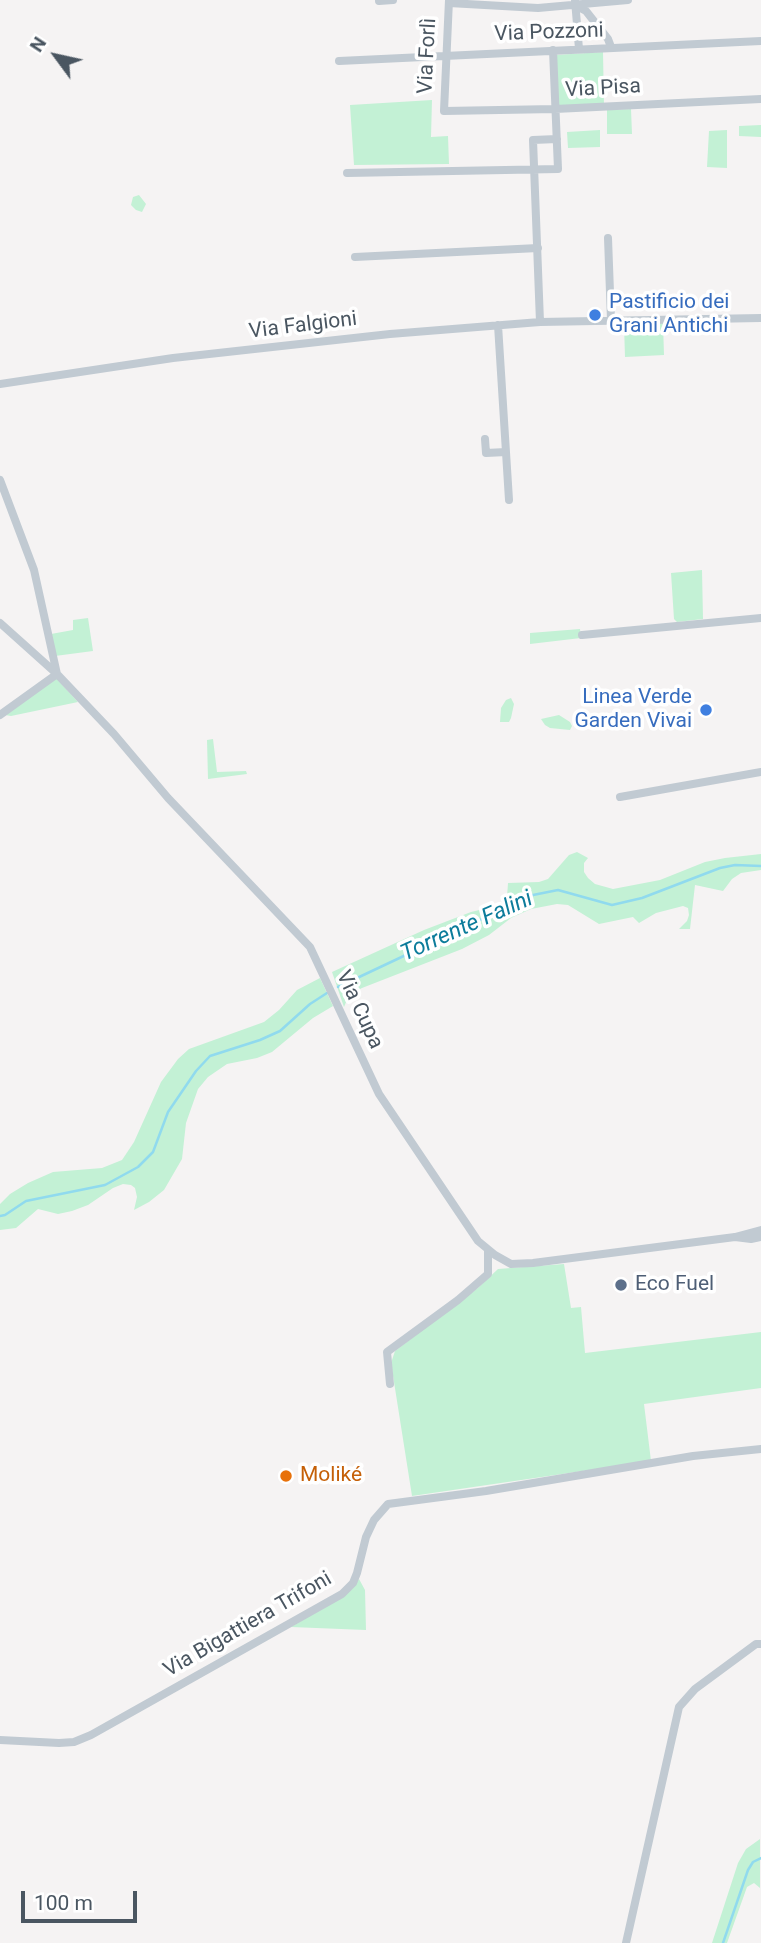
<!DOCTYPE html>
<meta charset="utf-8">
<style>
body{margin:0}
#map{position:relative;width:761px;height:1943px;overflow:hidden;background:#f5f3f3;font-family:Roboto,sans-serif}
canvas{display:block}
.north{position:absolute;left:21px;top:21px;width:70px;height:70px;-webkit-text-stroke:5px #fff;paint-order:stroke;rotate:303deg;font-size:19px;font-weight:700;line-height:28px;text-align:center;color:#4a5661}
.north::after{content:'';display:block;margin:auto;width:24px;height:32px;background:#4a5661;clip-path:polygon(50% 0,100% 100%,50% 72%,0 100%)}
.scale{position:absolute;left:21px;top:1891px;width:116px;height:32px;box-sizing:border-box;border:4px solid #4a5661;border-top:0;padding-left:9px;font-size:21px;line-height:24px;white-space:nowrap;color:#4a5661;-webkit-text-stroke:5px #fff;paint-order:stroke}
</style>
<div id="map">
<canvas width="761" height="1943"></canvas>
<div class="north">N</div>
<div class="scale">100 m</div>
</div>
<script>
const c = document.querySelector('canvas').getContext('2d');
c.lineJoin = 'round';
function paint(path, color) { c.fillStyle = color; c.fill(path, 'evenodd'); }
const poly = rows => new Path2D(rows.map(r => 'M' + r).join(''));
function strokePath(path, color, width, dash) { c.strokeStyle = color; c.lineWidth = width; c.lineCap = dash ? 'butt' : 'round'; c.setLineDash(dash || []); c.stroke(path); }
function drawText(font, color, halo, rows, align = 'center') {
  c.font = font + ' Roboto,sans-serif'; c.lineWidth = 7; c.setLineDash([]); c.textBaseline = 'middle'; c.strokeStyle = halo; c.fillStyle = color; for (const [text, x, y, turn = 0] of rows) {
    c.save(); c.translate(x, y); c.rotate((+turn || 0) * Math.PI / 180); c.textAlign = isNaN(turn) ? turn : align; if (halo) c.strokeText(text, 0, 0); c.fillText(text, 0, 0); c.restore();
  }
}
paint(poly([
 [603,52,604,106,558,108,555,55],
 [432,100,431,137,448,136,449,164,354,165,350,105],
 [631,109,632,134,607,134,607,110],
 [761,125,761,137,739,136,739,126],
 [600,130,600,147,568,148,567,132],
 [727,130,727,168,707,167,709,131],
 [139,195,146,204,142,212,136,210,131,205,133,197],
 [663,323,664,355,625,357,624,325],
 [702,570,703,619,677,622,674,619,671,573],
 [88,618,93,651,55,656,51,634,73,630,73,620],
 [580,629,581,638,530,644,530,633],
 [55,677,78,702,11,716,5,715],
 [511,698,514,704,511,718,509,722,500,722,501,708,506,700],
 [559,715,570,722,572,726,570,730,550,728,545,725,541,719],
 [213,739,217,772,246,771,247,774,208,779,207,740],
 [577,852,588,858,584,863,584,872,588,878,595,884,613,889,660,880,705,862,725,858,761,854,761,870,741,873,732,879,723,891,695,885,690,929,679,929,687,921,689,915,688,908,683,906,656,913,639,923,633,917,599,924,568,905,557,904,531,909,511,918,489,935,462,949,362,988,349,995,344,1007,332,972,424,930,471,912,496,906,507,897,508,883,539,882,548,879,569,855],
 [320,978,333,1006,313,1018,272,1052,257,1058,227,1064,208,1077,198,1089,186,1123,182,1159,164,1190,149,1202,134,1210,137,1197,135,1188,131,1185,123,1184,113,1188,88,1205,72,1211,58,1214,38,1209,16,1228,0,1230,0,1204,10,1194,28,1183,53,1172,102,1168,122,1160,134,1142,161,1082,178,1059,189,1049,264,1022,279,1010,297,990],
 [564,1264,571,1308,581,1307,585,1353,761,1332,761,1388,644,1404,651,1461,412,1496,391,1363,395,1351,479,1287,498,1269],
 [359,1579,365,1590,366,1630,291,1627,338,1599,352,1589],
 [760,1839,760,1888,754,1883,747,1887,727,1943,712,1943,738,1863,746,1849]
]), '#c3f1d5');
strokePath(poly([
 [338,987,533,895,558,890,612,905,642,898,720,868,735,865,761,866],
 [0,1216,5,1215,26,1201,105,1185,138,1167,153,1152,168,1112,196,1071,210,1056,260,1040,280,1031,310,1004,327,993],
 [723,1943,748,1870,753,1862,761,1858]
]), '#90daee', 2.5);
strokePath(poly([
 [449,0,444,111,555,109,761,99],
 [575,0,579,49],
 [379,1,393,0],
 [449,3,538,8,628,0],
 [577,6,586,11,608,39,611,47],
 [339,61,761,41],
 [347,173,558,169,553,50],
 [608,238,611,320],
 [355,257,538,248],
 [540,322,533,140,557,139],
 [498,325,509,500],
 [0,384,173,358,390,334,540,322,761,318],
 [485,439,486,453,506,452],
 [0,480,34,570,57,674,0,715],
 [0,623,57,674,114,734,168,798,310,947,379,1094,478,1241,495,1255,511,1264,533,1263,735,1237,761,1230],
 [582,635,761,618],
 [620,797,761,772],
 [735,1237,751,1239,761,1237],
 [390,1384,387,1352,458,1300,488,1274,488,1250],
 [0,1740,59,1743,74,1742,91,1735,342,1594,353,1583,357,1573,366,1537,374,1520,388,1504,486,1491,693,1456,761,1449],
 [626,1943,679,1707,695,1689,756,1644,761,1644]
]), '#c1cad2', 8);
for (const [x, y, r, color] of [
 [595,315,7,"#3f7fe0"],
 [706,710,7,"#3f7fe0"],
 [621,1285,7,"#5c6f8a"],
 [286,1476,7,"#e8710a"]
]) { const dot = new Path2D(); dot.arc(x, y, r, 0, 2 * Math.PI); c.fillStyle = color; c.fill(dot); strokePath(dot, '#fff', 2.5); }
drawText('21px', '#4a5661', '#fff', [
 ["Via Pozzoni",549,33,-2],
 ["Via Forlì",428,56,-87],
 ["Via Pisa",603,89,-3],
 ["Via Falgioni",303,326,-7],
 ["Via Cupa",359,1010,65],
 ["Via Bigattiera Trifoni",248,1625,-30]
]);
drawText('21px', '#366cbe', '#fff', [
 ["Pastificio dei",609,303],
 ["Grani Antichi",609,327],
 ["Linea Verde",692,698,"right"],
 ["Garden Vivai",692,722,"right"]
], 'left');
drawText('21px', '#4e5e75', '#fff', [
 ["Eco Fuel",635,1285]
], 'left');
drawText('21px', '#c56008', '#fff', [
 ["Moliké",300,1476]
], 'left');
drawText('italic 23px', '#0c7c9b', '#fff', [
 ["Torrente Falini",467,927,-24]
]);
</script>
